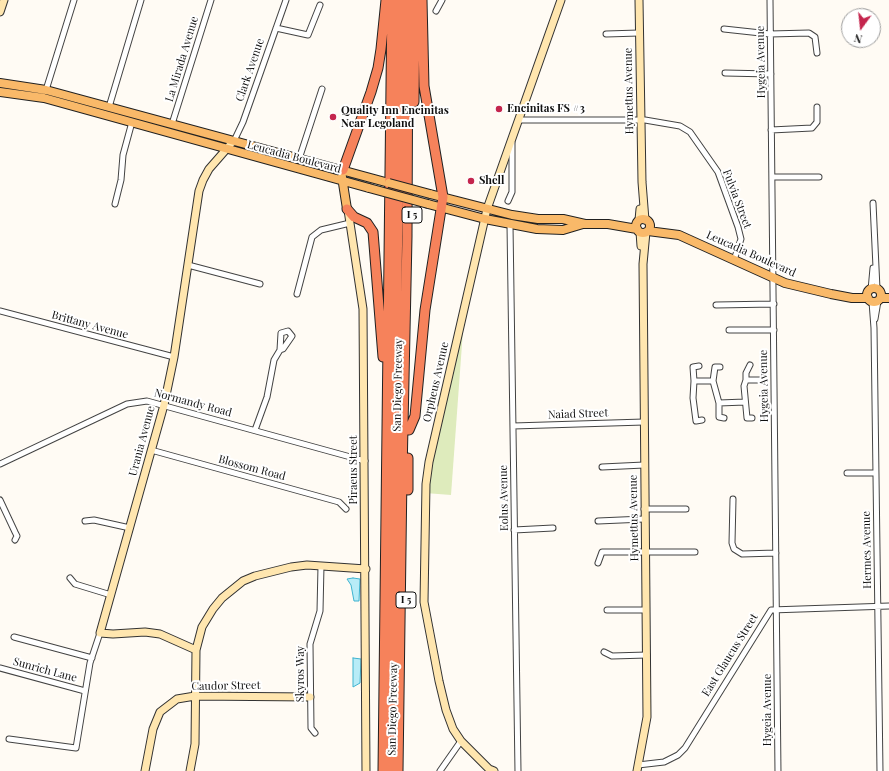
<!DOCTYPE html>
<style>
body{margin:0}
#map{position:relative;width:889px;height:771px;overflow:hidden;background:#fffbf4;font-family:"Playfair Display",serif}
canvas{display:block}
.north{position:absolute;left:841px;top:8px;width:40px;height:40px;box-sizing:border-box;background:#fff;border:1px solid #9f9f9f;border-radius:50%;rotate:195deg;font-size:11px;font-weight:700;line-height:16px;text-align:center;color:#101010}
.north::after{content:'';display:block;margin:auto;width:14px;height:18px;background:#c4254d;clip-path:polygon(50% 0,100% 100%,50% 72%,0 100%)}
</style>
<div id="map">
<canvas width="889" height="771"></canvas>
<div class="north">N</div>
</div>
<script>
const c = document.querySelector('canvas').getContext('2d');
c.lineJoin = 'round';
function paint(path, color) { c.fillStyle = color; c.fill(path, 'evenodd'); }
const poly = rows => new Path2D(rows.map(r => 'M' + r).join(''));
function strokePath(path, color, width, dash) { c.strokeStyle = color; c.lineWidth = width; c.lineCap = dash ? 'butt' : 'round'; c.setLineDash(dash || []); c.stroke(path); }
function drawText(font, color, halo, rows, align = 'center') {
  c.font = font + ' "Playfair Display",serif'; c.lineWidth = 4; c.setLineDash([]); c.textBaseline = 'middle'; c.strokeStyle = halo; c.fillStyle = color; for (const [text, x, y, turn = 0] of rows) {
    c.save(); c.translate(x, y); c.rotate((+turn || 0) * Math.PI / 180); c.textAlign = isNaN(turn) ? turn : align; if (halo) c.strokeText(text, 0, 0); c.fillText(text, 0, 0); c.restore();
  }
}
paint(poly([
 [465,303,451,495,425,493]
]), '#deebbc');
const water = poly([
 [353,578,360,579,359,601,354,601,351,585,347,579,353,578],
 [353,658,361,659,360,683,353,687,353,658]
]);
paint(water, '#b8ecf7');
strokePath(water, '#3eb3cf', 1);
const street = poly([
 [770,0,778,771],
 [436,11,442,0],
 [276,28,308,35,320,5],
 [724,29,770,34,809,33,815,37,817,53],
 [606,34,639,33],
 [725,73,771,74],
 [46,90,74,0],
 [109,107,141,0],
 [520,120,645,120,680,126,690,132,718,172,738,227,741,239,734,260],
 [172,124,211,0],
 [771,130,812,128,817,122,817,107],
 [233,143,243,122,286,0],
 [299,159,322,89],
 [772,177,819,177],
 [508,201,512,192,512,143],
 [873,203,877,289],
 [115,204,121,180,123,155,132,122],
 [510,225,518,771],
 [188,265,260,284],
 [871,290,873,268],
 [297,294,312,237,321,230,350,223],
 [872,302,874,328,880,771],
 [716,305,774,304],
 [0,311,174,357],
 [875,319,878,301],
 [729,330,774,330],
 [750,365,746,373,746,380,760,380],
 [699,366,693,367,694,381,713,381,719,403,745,402],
 [746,380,744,386,747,418,752,418],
 [694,381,693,398,696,421,702,420],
 [713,381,715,367,720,367],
 [719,403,719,417,724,418],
 [513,426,644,422],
 [255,430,267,397,274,360,280,350,281,333,288,331,292,336,283,349,280,350],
 [151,450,339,502,346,509],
 [0,464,127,404,147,401,365,461],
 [602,467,644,465],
 [847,473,876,473],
 [733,499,732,543,734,549,742,554,776,553],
 [0,500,15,532,17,536,15,540],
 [644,509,686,509],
 [85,521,94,520,130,528],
 [598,521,644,519],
 [514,530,553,528],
 [598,563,602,552,695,552],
 [70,578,75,584,111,595],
 [607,610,646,610],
 [14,637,92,658],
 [604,652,612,656,647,655],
 [0,668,85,691],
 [315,733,311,728,310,644,320,611,321,566],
 [9,739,76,748,90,663,100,633],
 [638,765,664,762,678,755,685,748,771,610,889,606],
 [440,771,461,741]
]);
const secondary = poly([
 [639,0,642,182,645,220],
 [0,12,4,0],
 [348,210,363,309,366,771],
 [639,220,640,209],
 [640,232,641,246],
 [196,650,160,634,145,632,113,634,100,633,164,405,174,357,199,191,203,180,209,169,230,145],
 [145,771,153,729,160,712,177,699,195,696,310,697],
 [190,771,195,744,196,650,202,627,213,609,222,598,243,581,255,576,291,567,307,565,366,569],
 [494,771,489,769,461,741,453,729,446,710,439,681,424,602,426,484,429,462,487,209,561,0],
 [637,771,647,717,643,264,646,232]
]);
const primary = poly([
 [0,83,46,90,389,183],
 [0,92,44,98,369,188],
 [342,177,347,209],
 [430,194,512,215,538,219,563,219,585,224,608,224,637,229],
 [428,204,485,219,537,229,563,230,583,224],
 '636 226a7 7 0 1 1 14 0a7 7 0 1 1-14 0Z',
 [648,231,679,235,785,283,831,294,852,298,868,298],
 '867 295a7 7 0 1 1 14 0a7 7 0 1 1-14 0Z',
 [881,298,889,298]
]);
const highway = poly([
 [414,102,415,0],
 [343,170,371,92,378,68,381,49,386,0],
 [347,209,354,217,367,223,373,232,383,357],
 [409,430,415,416,425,310,443,197,424,86,422,0],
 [408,490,408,458],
 [383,771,392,0],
 [390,771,401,0],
 [398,771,402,474,407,237,408,0]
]);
strokePath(street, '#434343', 7);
strokePath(secondary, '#323232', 9);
strokePath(primary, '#212121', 10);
strokePath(highway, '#212121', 11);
strokePath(street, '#fff', 5);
strokePath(secondary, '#ffe6af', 7);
strokePath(primary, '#f9b969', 8);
strokePath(highway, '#f6825b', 9);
const primaryBridge = poly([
 [389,183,430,194],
 [369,188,428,204]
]);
strokePath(primaryBridge, '#212121', 10, []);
strokePath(primaryBridge, '#f9b969', 8);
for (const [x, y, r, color] of [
 [499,109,4,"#c4254d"],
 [333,117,4,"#c4254d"],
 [471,181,4,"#c4254d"]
]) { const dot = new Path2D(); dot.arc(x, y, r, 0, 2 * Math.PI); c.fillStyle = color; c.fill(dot); strokePath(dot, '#fff', 1.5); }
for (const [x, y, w] of [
 [412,215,20],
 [406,600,20]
]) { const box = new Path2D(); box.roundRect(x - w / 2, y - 8, w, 16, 3); c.fillStyle = '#fff'; c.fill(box); strokePath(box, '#101010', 1); }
drawText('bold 10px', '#101010', null, [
 ["I 5",412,215],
 ["I 5",406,600]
]);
drawText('11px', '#101010', '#fff', [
 ["La Mirada Avenue",182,59,-73],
 ["Hygeia Avenue",761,62,-91],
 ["Clark Avenue",250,70,-71],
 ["Hymettus Avenue",629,91,-91],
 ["Leucadia Boulevard",294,157,15],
 ["Fulvia Street",737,199,69],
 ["Leucadia Boulevard",751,254,24],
 ["Brittany Avenue",90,325,15],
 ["Orpheus Avenue",436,382,-77],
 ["San Diego Freeway",398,385,-89],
 ["Hygeia Avenue",764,386,-91],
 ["Normandy Road",193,403,15],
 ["Naiad Street",578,414,-2],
 ["Urania Avenue",142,441,-75],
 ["Blossom Road",252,468,15],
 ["Piraeus Street",354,470,-90],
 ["Eolus Avenue",504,498,-91],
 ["Hymettus Avenue",634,518,-91],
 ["Hermes Avenue",867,550,-91],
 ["East Glaucus Street",730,655,-58],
 ["Sunrich Lane",45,670,15],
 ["Skyros Way",301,674,-90],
 ["Caudor Street",226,686,-1],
 ["San Diego Freeway",393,709,-89],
 ["Hygeia Avenue",768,710,-90]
]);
drawText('bold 11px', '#101010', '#fff', [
 ["Encinitas FS #3",507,109],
 ["Quality Inn Encinitas",341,111],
 ["Near Legoland",341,124],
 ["Shell",479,181]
], 'left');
</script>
